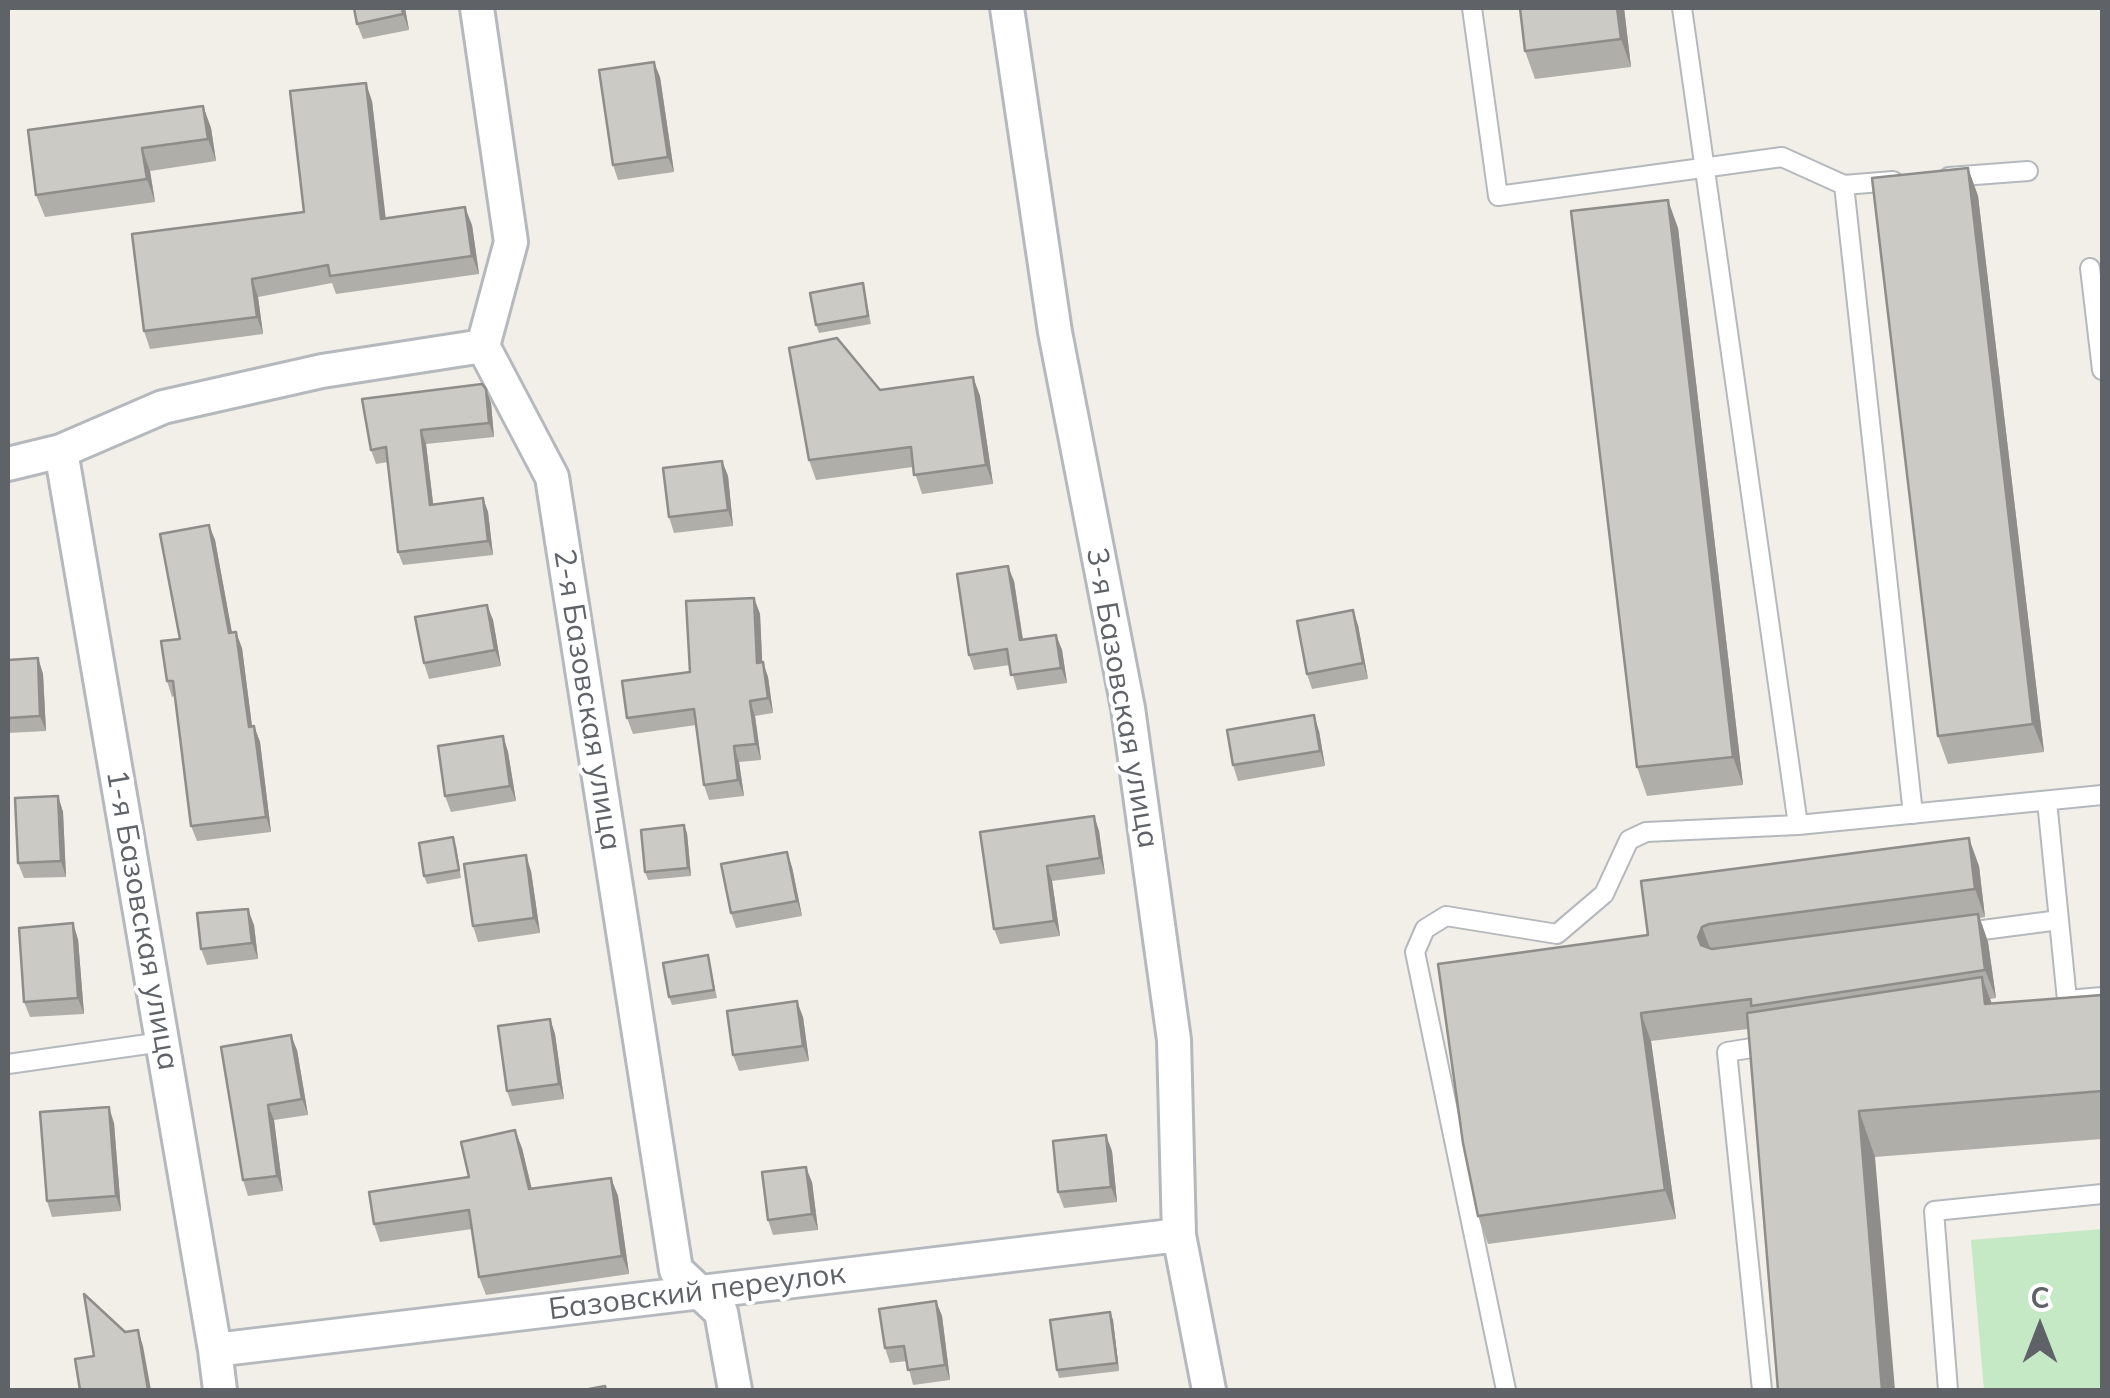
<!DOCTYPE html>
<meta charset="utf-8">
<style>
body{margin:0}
#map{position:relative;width:2110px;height:1398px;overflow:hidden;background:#f1efe8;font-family:Mulish,sans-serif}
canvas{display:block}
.frame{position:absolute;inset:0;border:10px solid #5f6368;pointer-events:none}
.north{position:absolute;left:1990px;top:1278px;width:100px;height:100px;-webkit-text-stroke:8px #fff;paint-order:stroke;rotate:0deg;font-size:28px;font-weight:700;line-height:40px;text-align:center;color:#5f6368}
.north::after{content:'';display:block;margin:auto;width:35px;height:45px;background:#5f6368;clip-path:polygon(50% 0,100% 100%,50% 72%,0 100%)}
</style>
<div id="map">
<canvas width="2110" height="1398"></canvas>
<div class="frame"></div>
<div class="north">С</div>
</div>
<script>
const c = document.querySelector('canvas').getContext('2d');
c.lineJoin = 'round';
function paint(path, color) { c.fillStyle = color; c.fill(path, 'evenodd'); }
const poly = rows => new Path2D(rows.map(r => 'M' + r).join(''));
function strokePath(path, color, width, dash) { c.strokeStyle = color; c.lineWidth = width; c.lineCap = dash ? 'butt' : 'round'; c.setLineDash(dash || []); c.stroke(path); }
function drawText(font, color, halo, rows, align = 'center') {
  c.font = font + ' Mulish,sans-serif'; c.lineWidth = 8; c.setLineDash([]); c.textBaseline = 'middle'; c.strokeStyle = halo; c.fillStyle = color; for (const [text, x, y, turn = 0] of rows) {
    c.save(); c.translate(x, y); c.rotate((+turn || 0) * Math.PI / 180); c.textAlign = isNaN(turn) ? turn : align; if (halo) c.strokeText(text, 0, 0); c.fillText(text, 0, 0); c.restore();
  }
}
paint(poly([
 [2102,1229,2102,1390,1984,1390,1971,1240]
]), '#c5e8c5');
const lane = poly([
 [1472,8,1498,196,1782,157,1844,185,1913,814],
 [1682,8,1798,825],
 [1949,177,2028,171],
 [1844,185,1893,181],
 [2090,268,2102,370],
 [2047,801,2067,1000,2102,997],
 [1960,933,2059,920],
 [8,1064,162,1042],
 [1506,1390,1415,952,1425,929,1446,916,1557,934,1604,894,1629,840,1646,832,1798,825,2102,795],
 [1762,1390,1727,1052,1770,1045],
 [1948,1390,1934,1211,2102,1194]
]);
const street = poly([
 [477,8,511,242,483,346,552,477,676,1270,721,1312,735,1390],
 [1007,8,1055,332,1128,708,1174,1040,1179,1235,1209,1390],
 [61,451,215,1350,220,1390],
 [8,464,61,451,163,407,322,371,483,346],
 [215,1350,1179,1235]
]);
strokePath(lane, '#b5b8bc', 22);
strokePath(street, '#b5b8bc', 38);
strokePath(lane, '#fff', 18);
strokePath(street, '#fff', 32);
paint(poly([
 [354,8,405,8,409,30,363,39,357,24],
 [1520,8,1624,8,1631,67,1535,79,1525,51],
 [660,77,674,172,618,180,613,165],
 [372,101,385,218,472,225,479,274,336,294,332,283,258,297,263,334,150,349,144,331,304,212],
 [203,106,211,128,216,161,150,171,155,202,45,217,36,195],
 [1968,168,1978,196,2044,752,1948,764,1938,736],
 [1678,228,1743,785,1647,796,1637,767],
 [863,283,871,324,819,333,816,325],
 [973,377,980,396,993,484,922,494,913,467,816,480,809,460,880,390],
 [491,403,494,437,426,444,433,504,483,498,488,512,493,555,403,565,398,552,388,462,376,464,371,450],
 [722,461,728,476,733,526,674,533,669,517],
 [209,525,215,540,232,633,242,648,252,726,254,726,260,742,271,832,197,841,191,826,175,696,172,697,167,681,180,639],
 [1014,581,1023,639,1056,635,1062,650,1067,683,1017,690,1010,665,974,670,969,655],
 [754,598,760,614,762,662,768,677,773,713,755,716,761,760,739,762,744,796,709,800,704,785,696,725,633,734,627,718,690,672],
 [487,605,493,620,501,666,429,679,424,663],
 [1358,625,1368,679,1312,689,1307,674],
 [38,658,43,674,46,731,8,733,8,660],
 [1319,731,1325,766,1238,781,1233,765],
 [503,736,508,752,516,801,451,812,445,796],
 [58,796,63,812,66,877,24,878,18,863],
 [1094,816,1099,831,1105,874,1052,881,1060,936,1000,944,994,929,980,832],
 [684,825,687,833,691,876,648,880,645,872],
 [456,845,461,878,427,884,424,876],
 [1979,866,1985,917,1980,918,1988,942,1996,998,1990,999,1992,1004,2102,995,2102,1139,1875,1157,1748,1029,1651,1041,1676,1219,1488,1244,1478,1216,1648,935],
 [792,867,802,916,736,928,731,913],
 [531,871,540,933,478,942,473,926],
 [254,925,258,959,207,965,201,949],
 [78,939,84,1014,30,1017,24,1002],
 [708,955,717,998,672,1005,669,997],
 [803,1017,809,1061,739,1071,733,1055],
 [550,1019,555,1034,564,1099,512,1106,507,1091],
 [221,1047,297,1050,308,1115,274,1120,283,1191,248,1196,243,1180],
 [114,1123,121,1211,52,1217,47,1201],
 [522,1148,532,1189,611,1178,618,1196,629,1274,486,1295,479,1277,472,1229,380,1242,374,1224,469,1177],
 [1112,1151,1117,1202,1064,1208,1058,1192],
 [812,1182,818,1230,773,1235,768,1220],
 [936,1301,942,1316,950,1380,913,1385,907,1361,890,1363,885,1348],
 [1110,1312,1113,1320,1119,1371,1059,1378,1057,1370]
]), '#afaea9');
paint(poly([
 [402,8,405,8,409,30,403,14],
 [1617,8,1624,8,1631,67,1621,39],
 [654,62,660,77,674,172,668,157],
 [366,83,372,101,388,237,381,219],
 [203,106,211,128,216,161,208,139],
 [142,148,150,171,155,202,147,179],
 [1968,168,1978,196,2044,752,2033,724],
 [1668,200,1678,228,1743,785,1733,757],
 [465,207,472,225,479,274,472,256],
 [252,279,258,297,263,334,257,317],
 [973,377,980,396,993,484,986,465],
 [486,389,491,403,494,437,489,423],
 [421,430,426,444,435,519,430,505],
 [722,461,728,476,733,526,728,510],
 [483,498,488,512,493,555,488,541],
 [209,525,215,540,235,649,229,633],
 [1008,566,1014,581,1025,655,1020,640],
 [754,598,760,614,763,678,757,663],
 [487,605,493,620,501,666,495,650],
 [1353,610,1358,625,1368,679,1363,663],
 [236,632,242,648,254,742,249,727],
 [1056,635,1062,650,1067,683,1061,668],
 [38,658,43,674,46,731,40,716],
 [763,662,768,677,773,713,768,698],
 [750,701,755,716,761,760,756,744],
 [1314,715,1319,731,1325,766,1320,751],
 [254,726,260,742,271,832,266,817],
 [503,736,508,752,516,801,510,786],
 [734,746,739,762,744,796,738,780],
 [58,796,63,812,66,877,61,861],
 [1094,816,1099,831,1105,874,1100,858],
 [684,825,687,833,691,876,688,868],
 [1969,838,1979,866,1985,917,1975,889],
 [787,852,792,867,802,916,797,901],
 [526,855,531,871,540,933,534,918],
 [1047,866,1052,881,1060,936,1054,921],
 [248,909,254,925,258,959,252,943],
 [1978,914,1988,942,1996,998,1985,970],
 [73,923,78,939,84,1014,78,998],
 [1702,927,1713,956,1709,966,1698,937],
 [1982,977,1999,1023,1985,1004],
 [797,1001,803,1017,809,1061,803,1046],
 [1641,1013,1651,1041,1676,1219,1665,1190],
 [550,1019,555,1034,564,1099,559,1084],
 [291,1035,297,1050,308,1115,302,1099],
 [268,1105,274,1120,283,1191,277,1176],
 [109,1107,114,1123,121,1211,116,1196],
 [1859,1111,1875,1157,1895,1390,1882,1390],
 [515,1130,522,1148,536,1208,529,1189],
 [1106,1135,1112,1151,1117,1202,1111,1187],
 [806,1167,812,1182,818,1230,812,1214],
 [611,1178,618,1196,629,1274,622,1256],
 [936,1301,942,1316,950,1380,945,1365],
 [1110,1312,1113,1320,1119,1371,1117,1363],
 [138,1330,143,1346,151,1390,148,1390]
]), '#8f8d8a');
const building = poly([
 [354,8,402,8,403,14,357,24,354,8],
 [1520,8,1617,8,1621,39,1525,51,1520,8],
 [654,62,668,157,613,165,599,70,654,62],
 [366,83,381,219,465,207,472,256,330,276,328,265,252,279,257,317,144,331,132,234,304,212,290,91,366,83],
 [203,106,208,139,142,148,147,179,36,195,28,130,203,106],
 [1968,168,2033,724,1938,736,1872,178,1968,168],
 [1668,200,1733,757,1637,767,1571,211,1668,200],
 [863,283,868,316,816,325,810,293,863,283],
 [837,338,880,390,973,377,986,465,914,475,911,447,809,460,789,348,837,338],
 [482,384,486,389,489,423,421,430,430,505,483,498,488,541,398,552,386,447,371,450,362,399,482,384],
 [722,461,728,510,669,517,663,468,722,461],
 [209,525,229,633,236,632,249,727,254,726,266,817,191,826,173,681,167,681,161,641,180,639,160,534,209,525],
 [1008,566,1020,640,1056,635,1061,668,1011,675,1007,649,969,655,957,574,1008,566],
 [754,598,757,663,763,662,768,698,750,701,756,744,734,746,738,780,704,785,694,709,627,718,622,681,690,672,686,601,754,598],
 [487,605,495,650,424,663,415,617,487,605],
 [1353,610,1363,663,1307,674,1297,621,1353,610],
 [38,658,40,716,8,718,8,660,38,658],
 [1314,715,1320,751,1233,765,1227,730,1314,715],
 [503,736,510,786,445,796,438,746,503,736],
 [58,796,61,861,18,863,15,798,58,796],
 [1094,816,1100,858,1047,866,1054,921,994,929,980,832,1094,816],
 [684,825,688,868,645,872,641,830,684,825],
 [453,837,459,870,424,876,419,843,453,837],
 [1969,838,1975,889,1709,924,1702,927,1698,937,1701,945,1712,949,1978,914,1985,970,1751,1006,1751,999,1641,1013,1665,1190,1478,1216,1463,1143,1438,964,1648,935,1641,881,1969,838],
 [787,852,797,901,731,913,721,864,787,852],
 [526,855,534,918,473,926,464,864,526,855],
 [248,909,252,943,201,949,197,913,248,909],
 [73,923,78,998,24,1002,19,928,73,923],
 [708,955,714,990,669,997,663,963,708,955],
 [1982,977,1985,1004,2102,995,2102,1091,1859,1111,1882,1390,1778,1390,1747,1013,1982,977],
 [797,1001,803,1046,733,1055,727,1011,797,1001],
 [550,1019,559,1084,507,1091,498,1026,550,1019],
 [291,1035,302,1099,268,1105,277,1176,243,1180,221,1047,291,1035],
 [109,1107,116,1196,47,1201,40,1112,109,1107],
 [515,1130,529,1189,611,1178,622,1256,479,1277,469,1210,374,1224,369,1192,469,1177,461,1142,515,1130],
 [1106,1135,1111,1187,1058,1192,1053,1141,1106,1135],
 [806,1167,812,1214,768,1220,762,1172,806,1167],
 [84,1294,125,1332,138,1330,148,1390,80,1390,75,1359,94,1356,84,1294],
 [936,1301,945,1365,908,1370,904,1346,885,1348,879,1309,936,1301],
 [1110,1312,1117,1363,1057,1370,1050,1320,1110,1312],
 [605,1386,606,1390,584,1390,605,1386]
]);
paint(building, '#cccac5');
strokePath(building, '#8f8d8a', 2.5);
drawText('30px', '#5f6368', '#fff', [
 ["3-я Базовская улица",1122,698,80],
 ["2-я Базовская улица",587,700,81],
 ["1-я Базовская улица",142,920,80],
 ["Базовский переулок",697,1292,-7]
]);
</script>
